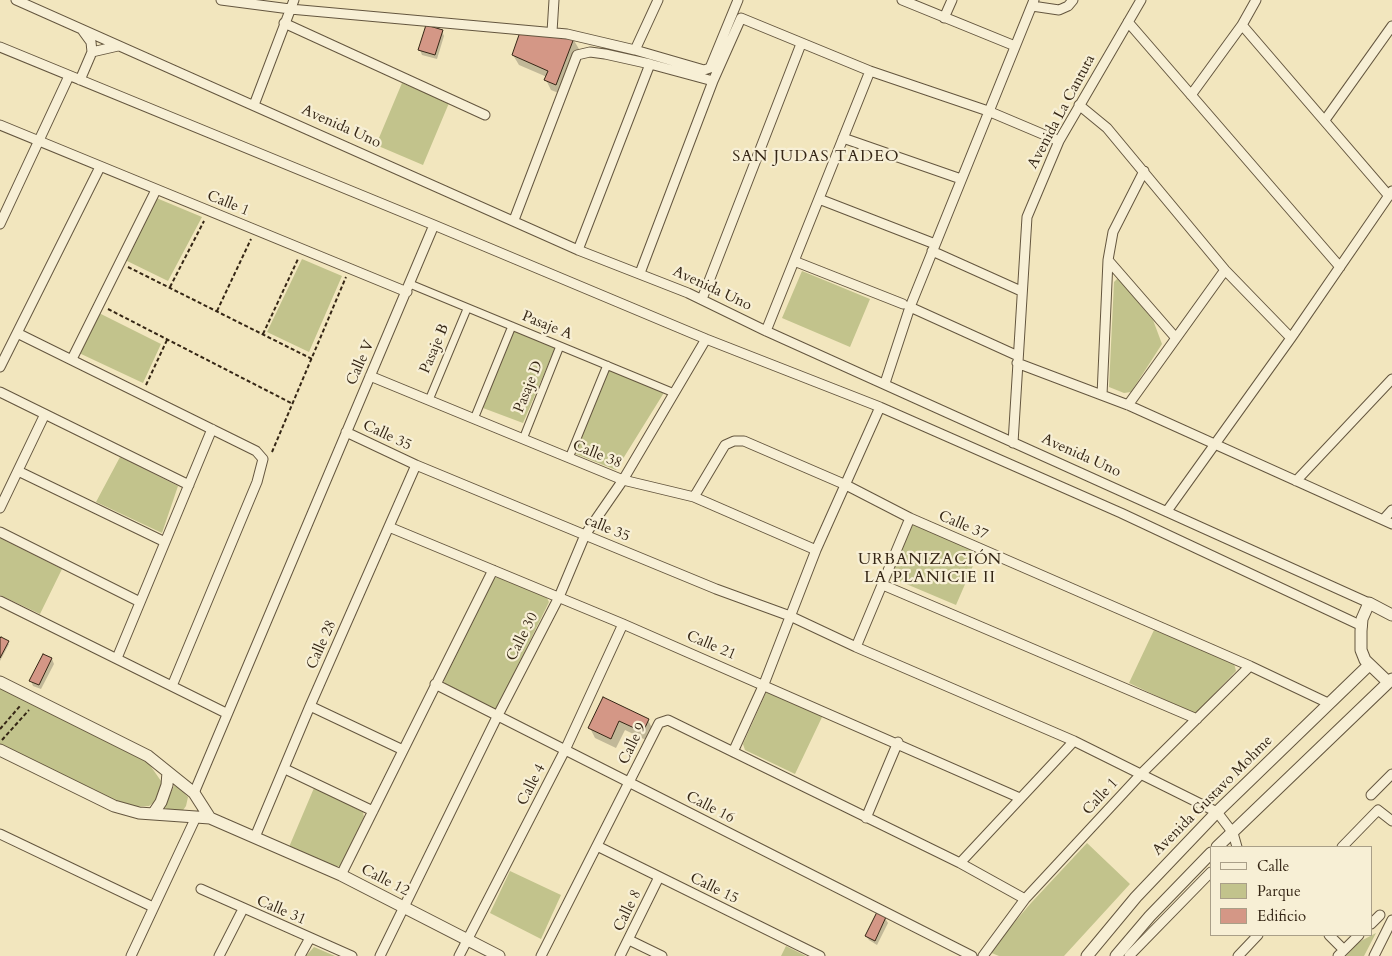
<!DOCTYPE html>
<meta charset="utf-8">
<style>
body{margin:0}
#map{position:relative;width:1392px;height:956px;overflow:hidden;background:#f2e6be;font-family:Cardo,serif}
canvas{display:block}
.legend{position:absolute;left:1210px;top:846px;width:162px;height:90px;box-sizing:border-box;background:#f7efd5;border:1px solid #a99f88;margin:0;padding:6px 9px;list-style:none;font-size:15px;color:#352615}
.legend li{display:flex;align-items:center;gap:10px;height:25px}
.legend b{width:25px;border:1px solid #a99f88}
</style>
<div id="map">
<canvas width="1392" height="956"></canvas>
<ul class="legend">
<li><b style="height:6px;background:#f7efd5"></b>Calle</li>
<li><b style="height:14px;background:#c2c38c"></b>Parque</li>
<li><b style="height:14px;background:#d49786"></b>Edificio</li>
</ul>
</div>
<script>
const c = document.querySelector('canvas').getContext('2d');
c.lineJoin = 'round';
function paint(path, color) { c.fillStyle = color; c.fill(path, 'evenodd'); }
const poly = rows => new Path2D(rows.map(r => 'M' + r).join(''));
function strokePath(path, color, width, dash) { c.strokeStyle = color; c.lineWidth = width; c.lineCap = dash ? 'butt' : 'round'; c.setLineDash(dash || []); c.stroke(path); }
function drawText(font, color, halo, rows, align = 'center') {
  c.font = font + ' Cardo,serif'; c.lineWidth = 4.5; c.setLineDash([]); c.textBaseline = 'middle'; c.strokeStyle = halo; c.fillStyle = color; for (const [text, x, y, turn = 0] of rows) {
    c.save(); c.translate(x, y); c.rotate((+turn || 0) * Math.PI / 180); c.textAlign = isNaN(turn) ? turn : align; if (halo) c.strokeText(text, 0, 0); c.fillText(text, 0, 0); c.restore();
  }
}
paint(poly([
 [402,83,449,103,423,165,376,145],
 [154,197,202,217,168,281,123,259],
 [302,259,342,276,309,352,267,332],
 [802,271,870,299,850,347,782,318],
 [1118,278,1153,320,1162,344,1131,392,1124,393,1109,387,1114,282],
 [99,313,161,344,143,383,79,353],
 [513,331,556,346,523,423,483,408],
 [609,370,665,391,616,470,573,453],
 [120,457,178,486,162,533,96,502],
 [914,523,979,552,956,605,892,578,890,572,910,525],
 [0,538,62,569,40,614,0,595],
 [499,577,547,598,549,602,497,708,492,709,445,685,443,677,493,578],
 [1154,630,1234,663,1236,671,1196,713,1193,713,1129,683],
 [0,687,145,758,161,781,162,790,157,800,149,806,130,807,116,804,0,746],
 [769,692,823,715,795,774,745,750,743,744,766,693],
 [175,784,188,797,186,806,181,813,163,809],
 [314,788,363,812,364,817,340,866,333,867,289,847],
 [1087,843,1130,884,1064,956,999,956,989,952,1031,903],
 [510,871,561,895,541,939,490,913],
 [1376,933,1364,956,1346,956,1359,942],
 [786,946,806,956,781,956],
 [314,947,335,956,306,956]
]), '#c2c38c');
paint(poly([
 [442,31,444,36,437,59,422,55,420,50],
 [573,39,579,49,561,94,551,90,546,80,547,77,519,65,513,55],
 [0,639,9,644,0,661],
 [43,656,52,659,54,664,41,689,33,686,31,681],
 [604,699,648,720,653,730,648,741,625,730,616,748,595,738,590,728],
 [885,918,888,923,877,945,869,940,866,936]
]), '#0003');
const building = poly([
 [426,25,443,30,435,55,418,50,426,25],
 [520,32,574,38,556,85,544,80,548,71,512,55,520,32],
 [1,637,9,641,0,658,0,638,1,637],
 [43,654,52,658,39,685,29,681,43,654],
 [603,697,649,719,643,732,619,721,611,739,588,728,603,697],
 [877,912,886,917,875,941,865,936,877,912]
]);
paint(building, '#d49786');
strokePath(building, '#352615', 1);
const pedestrian = poly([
 [410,284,674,393],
 [429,400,467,309],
 [474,419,512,326],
 [523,439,560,346],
 [569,458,607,365]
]);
const minor = poly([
 [16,0,578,250,688,293,766,331,1369,603],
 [221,0,290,9,567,34,635,50],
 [658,0,635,50,704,70,710,68,738,0],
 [902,0,1015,46],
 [1032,6,1059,10,1068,6,1073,0],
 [944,18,952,0],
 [1128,22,1340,267],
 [284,23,485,115],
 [1242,25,1389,196],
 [552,32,554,0],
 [0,47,434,225,706,339,880,407,1121,513,1362,626],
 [92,52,118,46],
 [80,80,92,52,91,42,83,31],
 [1191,95,1242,25,1256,0],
 [254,105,294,0],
 [1079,105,1107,128,1225,270,1291,338],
 [1325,120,1392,26],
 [0,125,407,292],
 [843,138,961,179],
 [819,199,935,244],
 [514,220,577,55,590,52,605,54,650,64,713,81],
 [0,224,69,76],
 [578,250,650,64],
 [932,251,1021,291],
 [1108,260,1175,337],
 [794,261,903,304],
 [640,273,713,81,741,18,870,71,988,111,1059,141],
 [702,299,801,44],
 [910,307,1018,356],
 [766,331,870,71],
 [17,333,256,451,263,459,257,482,172,686],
 [72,359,156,190],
 [1017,363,1128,405,1392,524],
 [0,367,100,167],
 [370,376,623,480,694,497,816,550],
 [885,383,910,307,1034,0],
 [0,392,189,485],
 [1102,395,1108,260,1113,232,1144,171],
 [1128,405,1225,270],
 [346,432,416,465,585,535,716,589,790,616,856,647,1074,741,1217,812,1233,833,1237,847],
 [1013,443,1027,217,1059,141,1141,0],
 [18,471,165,542],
 [1296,481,1392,379],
 [694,497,725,445,734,441,744,441,846,485,910,518,1250,666,1328,703],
 [0,508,45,414],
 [1167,511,1291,338,1392,191],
 [1383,520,1392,510],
 [389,527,623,624,1020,798],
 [0,532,140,602],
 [883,585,1197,719],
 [0,601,226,713],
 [856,647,910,518],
 [117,658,212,429],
 [435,684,972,956],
 [310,706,403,750],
 [733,752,764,684,816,550,880,407],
 [285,769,373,811],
 [194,793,434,225],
 [1371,795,1392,774],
 [866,818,898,742],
 [0,834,153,907],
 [255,837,310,706,416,465],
 [597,846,820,956],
 [1342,847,1378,810,1392,821],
 [960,863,1074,741],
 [341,875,493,570],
 [201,889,352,956],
 [1371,924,1380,915],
 [1329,935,1344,950],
 [629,940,662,956],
 [131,956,196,817],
 [219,956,243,909],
 [300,956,310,938],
 [380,956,497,717,559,597,585,535,623,480,706,339],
 [459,956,565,750,623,624],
 [541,956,659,723,668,720,960,863,1025,899],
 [620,956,659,877],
 [983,956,1025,899,1142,773,1250,666],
 [1129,956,1211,872],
 [1238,956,1258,935],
 [1338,956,1359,935],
 [1374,956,1392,920]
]);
const tertiary = poly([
 [0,682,148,756,194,793,210,818],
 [1388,682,1365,660,1361,650,1361,631,1362,619,1369,603,1392,615],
 [0,750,114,806,139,813,210,818,341,875,499,956],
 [153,814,161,802,167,785,168,772],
 [1217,847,1392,679],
 [1087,956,1136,897,1217,812,1369,665],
 [1116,956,1150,916,1211,853]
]);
strokePath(pedestrian, '#64563f', 9);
strokePath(minor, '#64563f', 11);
strokePath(tertiary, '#64563f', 13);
strokePath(poly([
 [128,267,312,359],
 [170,287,204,221],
 [108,309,293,404],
 [217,311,251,239],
 [263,334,298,259],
 [146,385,167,340],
 [272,452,346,277],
 [0,729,20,706],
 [2,740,29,710]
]), '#352615', 2, [4, 2.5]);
strokePath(pedestrian, '#f7efd5', 7);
strokePath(minor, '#f7efd5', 9);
strokePath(tertiary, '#f7efd5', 11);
drawText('15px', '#352615', '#f7efd5', [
 ["Avenida La Cantuta",1062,112,-62],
 ["Avenida Uno",341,127,24],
 ["Calle 1",228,204,22],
 ["Avenida Uno",712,289,25],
 ["Pasaje A",547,326,22],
 ["Pasaje B",435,349,-67],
 ["Calle V",361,363,-66],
 ["Pasaje D",529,387,-68],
 ["Calle 35",387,436,25],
 ["Calle 38",597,455,22],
 ["Avenida Uno",1081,456,24],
 ["Calle 37",963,526,23],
 ["calle 35",607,529,22],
 ["Calle 30",523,637,-63],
 ["Calle 28",322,645,-66],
 ["Calle 21",711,646,23],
 ["Calle 9",633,744,-64],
 ["Calle 4",532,785,-63],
 ["Avenida Gustavo Mohme",1213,796,-45],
 ["Calle 1",1101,797,-47],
 ["Calle 16",710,808,27],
 ["Calle 12",385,881,27],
 ["Calle 15",714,889,26],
 ["Calle 31",281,911,23],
 ["Calle 8",628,911,-64]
]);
c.letterSpacing = '1px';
drawText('16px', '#352615', '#f7efd5', [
 ["SAN JUDAS TADEO",816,157],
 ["URBANIZACIÓN",930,560],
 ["LA PLANICIE II",930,578]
]);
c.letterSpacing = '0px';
</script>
